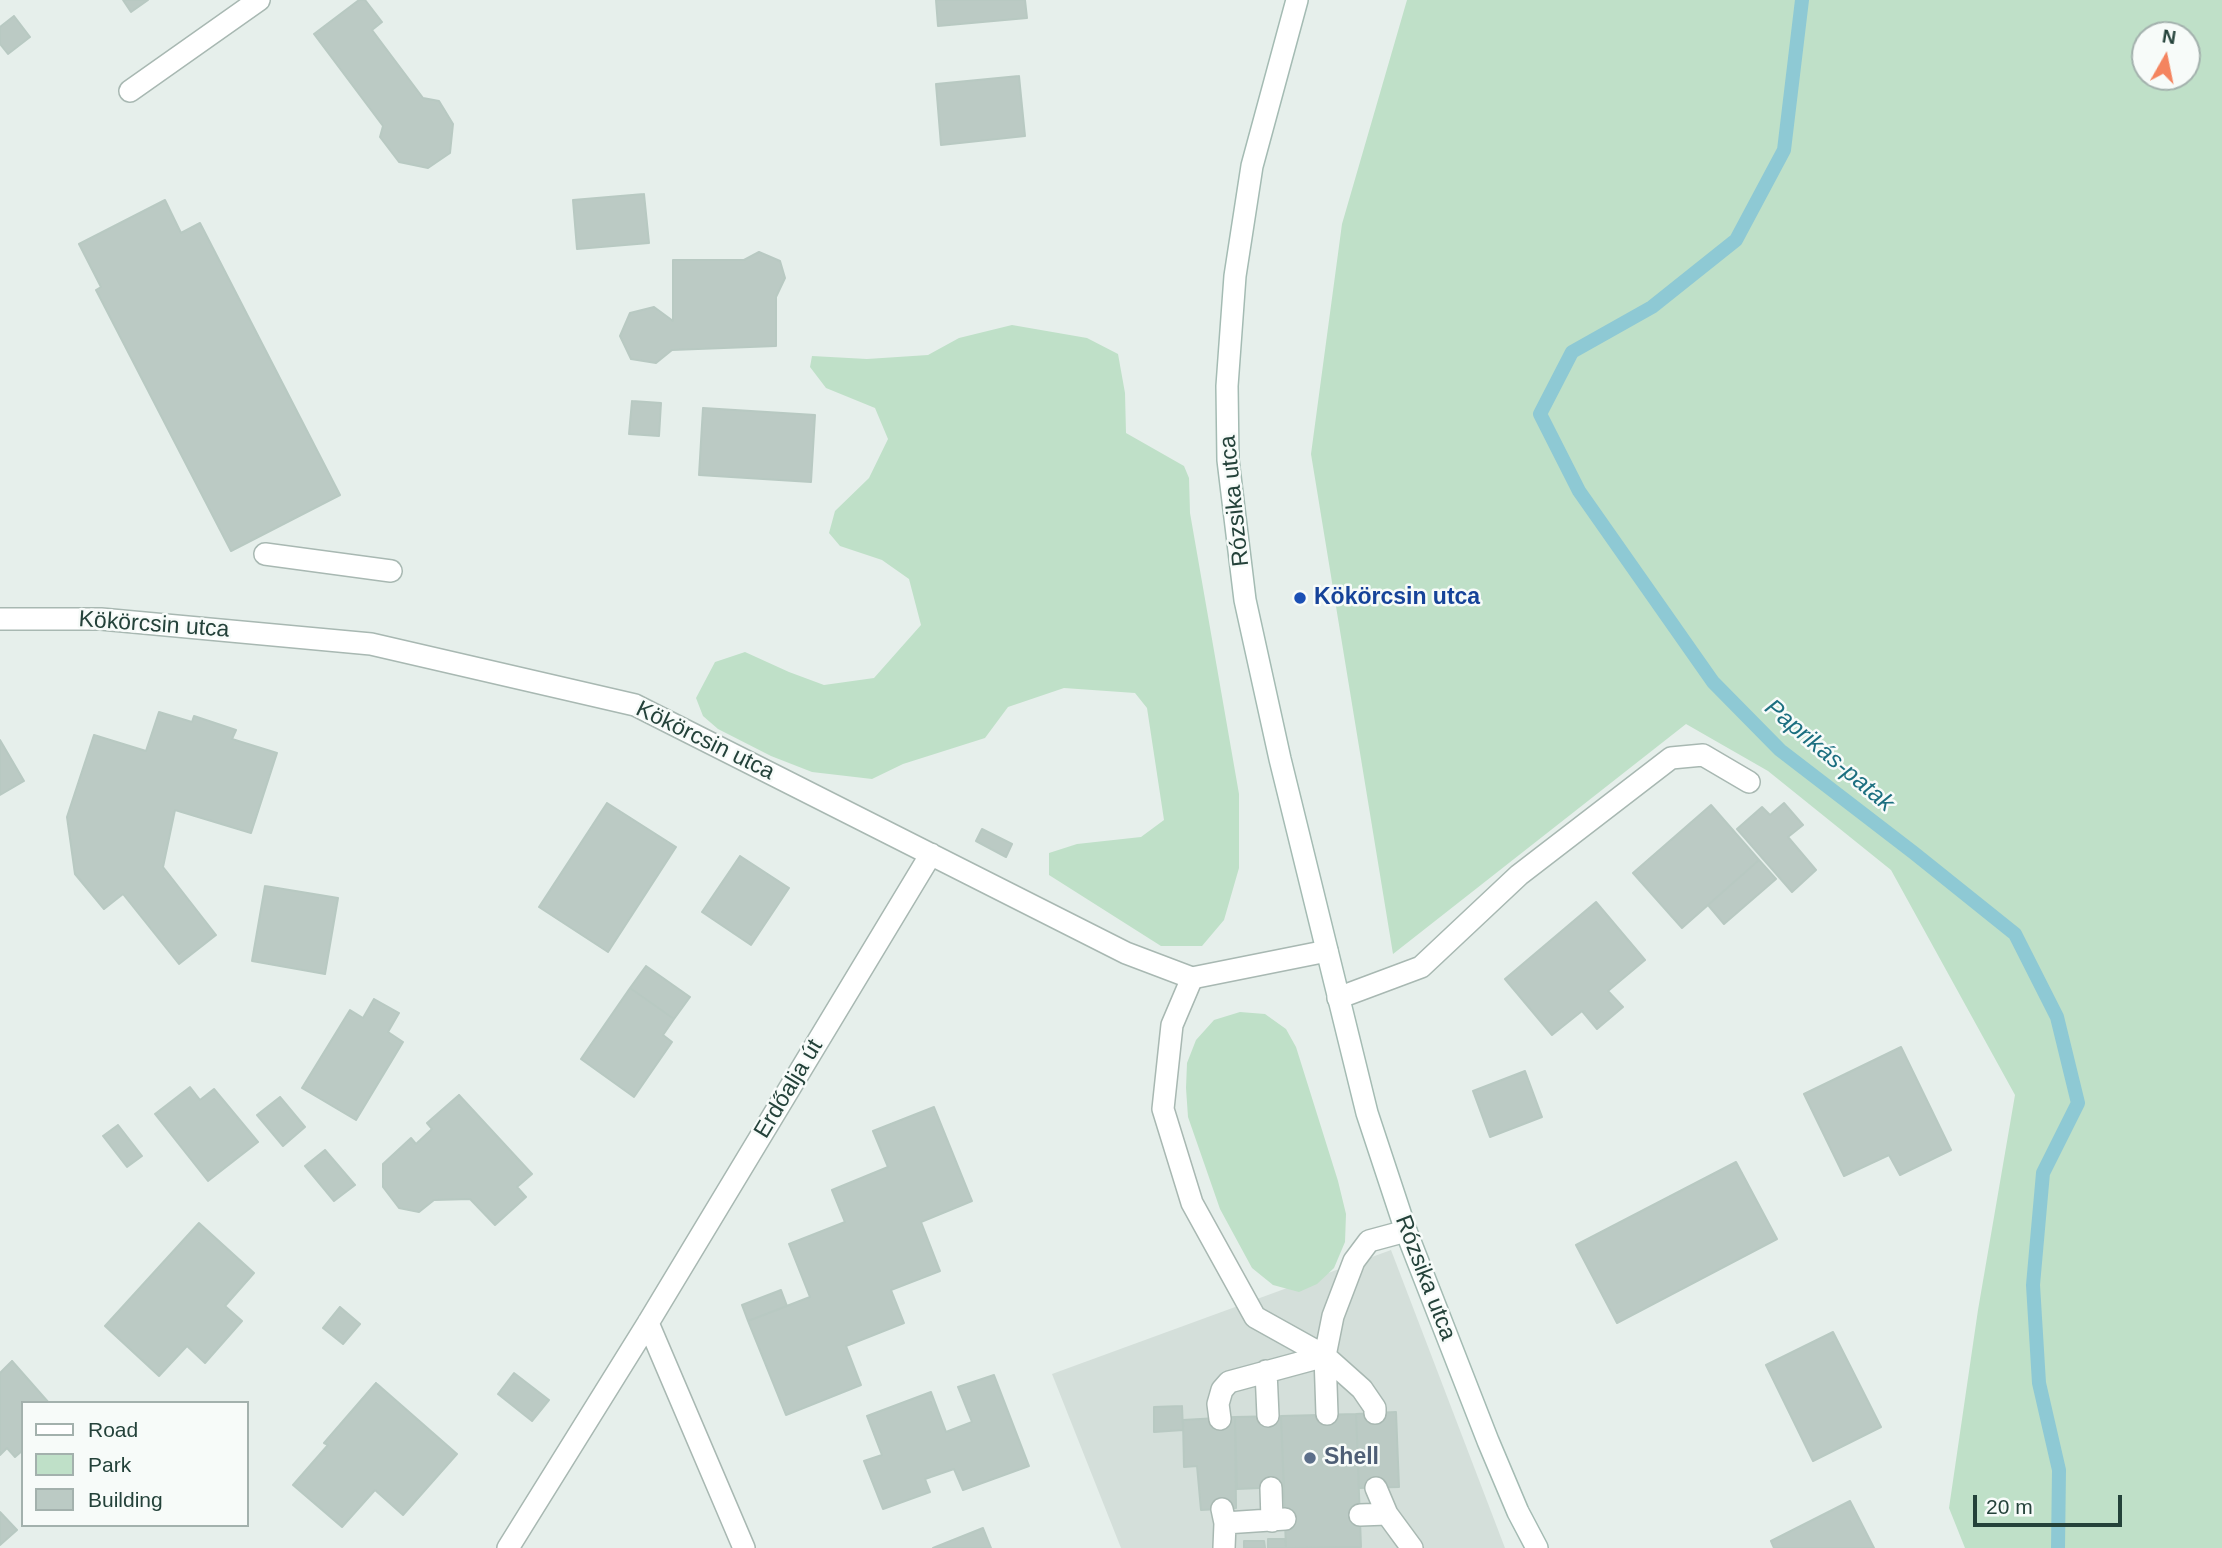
<!DOCTYPE html>
<meta charset="utf-8">
<style>
body{margin:0}
#map{position:relative;width:2222px;height:1548px;overflow:hidden;background:#e6efeb;font-family:Helvetica,sans-serif}
canvas{display:block}
.legend{position:absolute;left:21px;top:1401px;width:228px;height:126px;box-sizing:border-box;background:#f7fbf9;border:2px solid #a3b1ad;margin:0;padding:9px 12px;list-style:none;font-size:21px;color:#24423a}
.legend li{display:flex;align-items:center;gap:14px;height:35px}
.legend b{width:35px;border:2px solid #a3b1ad}
.north{position:absolute;left:2131px;top:21px;width:70px;height:70px;box-sizing:border-box;background:#f7fbf9;border:2px solid #a3b1ad;border-radius:50%;rotate:9deg;font-size:19px;font-weight:700;line-height:28px;text-align:center;color:#24423a}
.north::after{content:'';display:block;margin:auto;width:24px;height:32px;background:#f4845f;clip-path:polygon(50% 0,100% 100%,50% 72%,0 100%)}
.scale{position:absolute;left:1973px;top:1495px;width:149px;height:32px;box-sizing:border-box;border:4px solid #24423a;border-top:0;padding-left:9px;font-size:21px;line-height:24px;white-space:nowrap;color:#24423a;-webkit-text-stroke:5px #f7fbf9;paint-order:stroke}
</style>
<div id="map">
<canvas width="2222" height="1548"></canvas>
<ul class="legend">
<li><b style="height:9px;background:#fff"></b>Road</li>
<li><b style="height:19px;background:#bfe0c8"></b>Park</li>
<li><b style="height:19px;background:#bbcac4"></b>Building</li>
</ul>
<div class="north">N</div>
<div class="scale">20 m</div>
</div>
<script>
const c = document.querySelector('canvas').getContext('2d');
c.lineJoin = 'round';
function paint(path, color) { c.fillStyle = color; c.fill(path, 'evenodd'); }
const poly = rows => new Path2D(rows.map(r => 'M' + r).join(''));
function strokePath(path, color, width, dash) { c.strokeStyle = color; c.lineWidth = width; c.lineCap = dash ? 'butt' : 'round'; c.setLineDash(dash || []); c.stroke(path); }
function drawText(font, color, halo, rows, align = 'center') {
  c.font = font + ' Helvetica,sans-serif'; c.lineWidth = 5; c.setLineDash([]); c.textBaseline = 'middle'; c.strokeStyle = halo; c.fillStyle = color; for (const [text, x, y, turn = 0] of rows) {
    c.save(); c.translate(x, y); c.rotate((+turn || 0) * Math.PI / 180); c.textAlign = isNaN(turn) ? turn : align; if (halo) c.strokeText(text, 0, 0); c.fillText(text, 0, 0); c.restore();
  }
}
paint(poly([
 [1391,1250,1505,1548,1121,1548,1052,1374]
]), '#d4dfda');
paint(poly([
 [1407,0,2222,0,2222,1548,1965,1548,1949,1508,1978,1310,2015,1095,1891,870,1768,771,1686,724,1393,954,1311,454,1342,224],
 [2187,35,2187,77,2145,77,2145,35],
 [1012,325,1087,338,1118,354,1125,393,1126,433,1184,466,1189,478,1190,513,1239,794,1239,868,1224,920,1202,946,1161,946,1049,875,1049,853,1077,844,1141,837,1164,820,1147,708,1135,693,1064,688,1008,707,985,738,903,764,872,779,812,772,771,756,718,729,703,716,696,698,715,662,745,652,789,672,824,685,874,678,921,625,909,579,882,560,840,546,829,533,835,511,869,478,888,439,875,408,826,388,810,367,812,356,867,359,928,355,959,338],
 [1240,1012,1265,1014,1286,1029,1296,1047,1338,1181,1346,1214,1345,1242,1334,1268,1317,1284,1299,1292,1273,1285,1252,1268,1220,1209,1188,1117,1186,1088,1187,1063,1196,1040,1214,1020]
]), '#bfe0c8');
strokePath(poly([
 [1802,0,1784,150,1736,240,1652,307,1572,352,1540,414,1579,491,1713,682,1780,750,1914,853,2015,934,2057,1017,2078,1103,2043,1173,2033,1285,2039,1383,2059,1470,2058,1548]
]), '#8ec9d4', 14);
const building = poly([
 [123,0,148,0,131,12,123,0],
 [359,0,365,0,382,22,372,30,423,98,439,101,453,124,450,153,428,168,399,162,380,137,383,126,314,34,359,0],
 [936,0,1025,0,1027,18,938,26,936,0],
 [14,16,30,37,8,54,0,44,0,27,14,16],
 [1019,76,1025,136,941,145,936,84,1019,76],
 [644,194,649,243,577,249,573,200,644,194],
 [165,200,181,233,200,223,340,495,231,551,96,290,101,287,79,244,165,200],
 [759,252,780,261,785,278,776,297,776,346,672,350,656,363,631,359,620,336,630,313,654,307,673,321,673,260,744,260,759,252],
 [632,401,661,403,659,436,629,434,632,401],
 [703,408,815,415,811,482,699,475,703,408],
 [159,712,192,722,194,716,236,730,232,739,277,753,251,833,175,810,163,867,216,935,179,964,123,894,104,909,75,874,67,817,94,735,146,751,159,712],
 [0,740,24,781,0,795,0,740],
 [607,803,676,847,608,952,539,907,607,803],
 [1784,803,1803,825,1788,837,1816,870,1792,892,1737,829,1762,807,1770,815,1784,803],
 [1711,805,1759,860,1682,928,1633,873,1711,805],
 [982,829,1012,844,1006,857,976,841,982,829],
 [740,856,789,888,751,945,702,912,740,856],
 [1759,860,1776,879,1724,924,1708,905,1759,860],
 [265,886,338,898,325,974,252,961,265,886],
 [1596,902,1645,960,1608,991,1623,1007,1597,1029,1582,1011,1552,1035,1505,979,1596,902],
 [646,966,690,997,674,1019,630,988,646,966],
 [630,988,674,1019,663,1035,672,1042,634,1097,581,1059,630,988],
 [374,999,399,1013,388,1032,403,1042,356,1120,302,1088,350,1010,363,1018,374,999],
 [1901,1047,1951,1150,1900,1175,1889,1155,1844,1176,1804,1094,1901,1047],
 [1525,1071,1542,1117,1490,1137,1473,1091,1525,1071],
 [190,1087,200,1100,214,1089,258,1142,208,1181,155,1114,190,1087],
 [459,1095,532,1174,517,1187,526,1197,495,1225,470,1199,434,1200,419,1212,399,1208,383,1187,383,1164,411,1138,416,1144,432,1129,427,1123,459,1095],
 [280,1097,305,1127,283,1146,257,1115,280,1097],
 [934,1107,972,1201,921,1222,940,1271,891,1290,904,1323,846,1346,861,1385,786,1415,748,1321,810,1297,789,1244,845,1222,832,1190,888,1167,873,1131,934,1107],
 [118,1125,142,1156,127,1167,103,1136,118,1125],
 [325,1150,355,1185,334,1201,305,1166,325,1150],
 [1736,1162,1777,1239,1617,1323,1576,1245,1736,1162],
 [199,1223,254,1273,225,1306,242,1321,205,1363,187,1346,159,1376,105,1326,199,1223],
 [781,1290,787,1306,748,1321,742,1305,781,1290],
 [340,1307,360,1324,343,1344,323,1328,340,1307],
 [1833,1332,1881,1427,1813,1461,1766,1365,1833,1332],
 [12,1361,49,1403,23,1403,23,1450,15,1457,7,1448,0,1455,0,1373,12,1361],
 [514,1373,549,1400,532,1421,498,1394,514,1373],
 [994,1375,1029,1466,963,1490,954,1469,925,1479,930,1492,883,1509,864,1461,882,1455,867,1416,931,1392,946,1432,972,1422,958,1387,994,1375],
 [376,1383,457,1454,403,1515,375,1490,342,1527,293,1485,328,1445,324,1443,376,1383],
 [1182,1406,1183,1430,1154,1432,1154,1407,1182,1406],
 [1396,1412,1399,1487,1359,1488,1356,1414,1396,1412],
 [1356,1414,1361,1547,1286,1548,1281,1416,1356,1414],
 [1281,1416,1284,1487,1237,1489,1235,1417,1281,1416],
 [1235,1417,1236,1508,1201,1510,1197,1466,1184,1467,1183,1420,1235,1417],
 [1850,1501,1874,1548,1774,1548,1771,1541,1850,1501],
 [0,1512,17,1530,0,1545,0,1512],
 [983,1528,991,1548,933,1548,983,1528],
 [1268,1539,1285,1539,1286,1548,1268,1548,1268,1539],
 [1244,1541,1264,1541,1265,1548,1244,1548,1244,1541]
]);
paint(building, '#bbcac4');
strokePath(building, '#b8c9c2', 2);
const service = poly([
 [265,554,391,571],
 [1192,978,1172,1025,1163,1109,1192,1203,1255,1317,1325,1356,1327,1414],
 [1325,1356,1333,1316,1354,1261,1369,1241,1406,1231],
 [1325,1356,1362,1389,1375,1408,1375,1413],
 [1266,1371,1268,1416],
 [1220,1419,1218,1404,1222,1390,1229,1382,1325,1356],
 [1271,1488,1272,1521],
 [1376,1488,1387,1514,1412,1548],
 [1222,1509,1225,1523,1224,1548],
 [1360,1515,1387,1514],
 [1225,1523,1285,1519]
]);
const minor = poly([
 [130,91,259,0],
 [0,619,101,619,371,644,635,705,1126,953,1192,978,1327,951],
 [1338,998,1421,967,1519,875,1671,758,1703,755,1749,782],
 [648,1323,744,1548],
 [508,1548,648,1323,931,854]
]);
const secondary = poly([
 [1297,0,1252,166,1235,276,1227,386,1228,460,1245,600,1280,759,1367,1113,1406,1231,1488,1441,1518,1512,1537,1548]
]);
strokePath(service, '#a8b8b2', 24);
strokePath(minor, '#a8b8b2', 24);
strokePath(secondary, '#a4bbb3', 24);
strokePath(service, '#fff', 21);
strokePath(minor, '#fff', 21);
strokePath(secondary, '#fff', 21);
for (const [x, y, r, color] of [
 [1300,598,7,"#1a4fb4"],
 [1310,1458,7,"#5c6f8a"]
]) { const dot = new Path2D(); dot.arc(x, y, r, 0, 2 * Math.PI); c.fillStyle = color; c.fill(dot); strokePath(dot, '#f7fbf9', 2.5); }
drawText('23px', '#24423a', '#f7fbf9', [
 ["Rózsika utca",1235,501,-96],
 ["Kökörcsin utca",154,625,4],
 ["Kökörcsin utca",705,741,26],
 ["Erdőalja út",789,1089,-59],
 ["Rózsika utca",1425,1278,69]
]);
drawText('bold 23px', '#164399', '#f7fbf9', [
 ["Kökörcsin utca",1314,598]
], 'left');
drawText('bold 23px', '#4e5e75', '#f7fbf9', [
 ["Shell",1324,1458]
], 'left');
drawText('italic 24px', '#1c6f80', '#f7fbf9', [
 ["Paprikás-patak",1829,756,40]
]);
</script>
